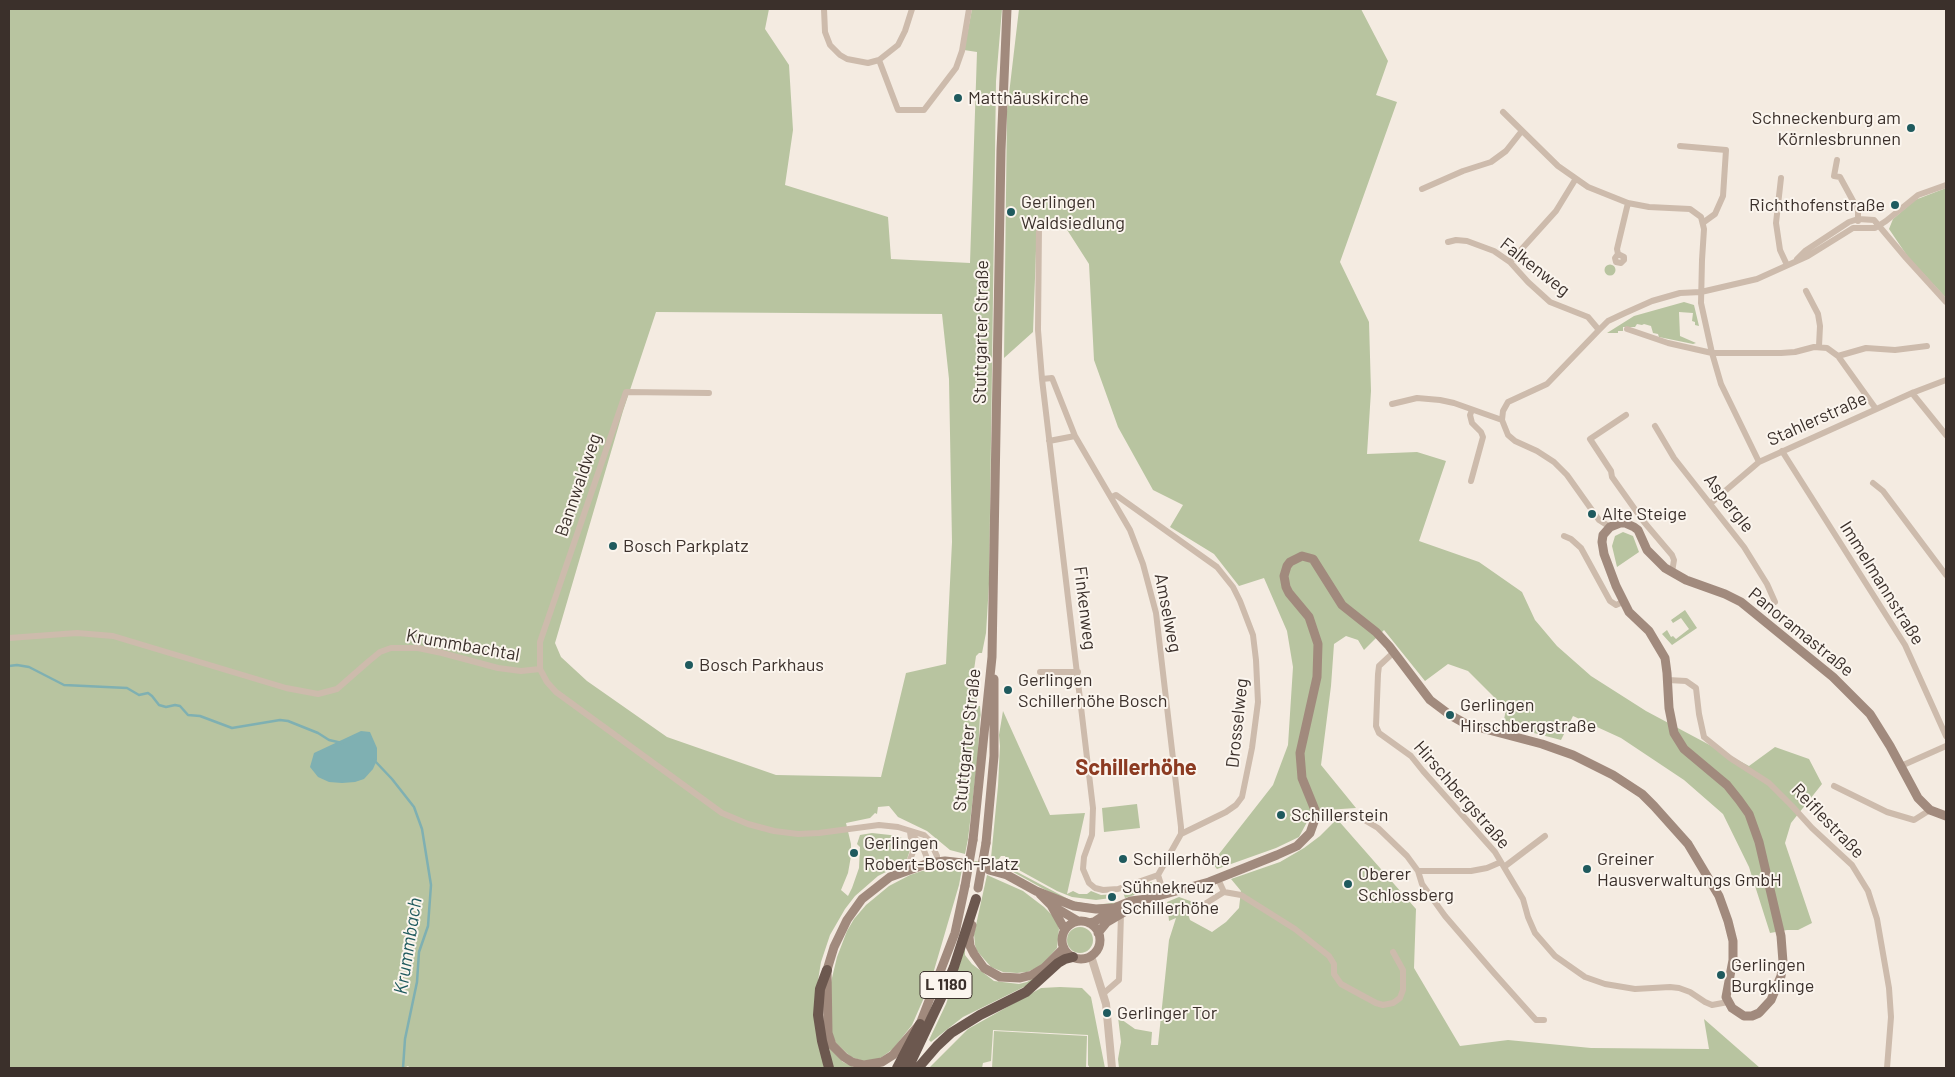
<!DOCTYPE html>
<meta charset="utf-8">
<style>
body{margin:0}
#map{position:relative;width:1955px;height:1077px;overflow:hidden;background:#f4ebe1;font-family:Barlow,sans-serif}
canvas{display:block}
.frame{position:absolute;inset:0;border:10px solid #3b302b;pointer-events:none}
</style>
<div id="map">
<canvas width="1955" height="1077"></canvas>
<div class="frame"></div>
</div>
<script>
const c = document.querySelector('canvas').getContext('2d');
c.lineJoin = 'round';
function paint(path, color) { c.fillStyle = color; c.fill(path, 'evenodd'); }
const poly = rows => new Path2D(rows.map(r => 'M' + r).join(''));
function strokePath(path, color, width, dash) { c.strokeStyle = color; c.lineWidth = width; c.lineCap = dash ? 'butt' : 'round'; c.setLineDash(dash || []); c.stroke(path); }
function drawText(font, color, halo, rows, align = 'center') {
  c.font = font + ' Barlow,sans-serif'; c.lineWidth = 4; c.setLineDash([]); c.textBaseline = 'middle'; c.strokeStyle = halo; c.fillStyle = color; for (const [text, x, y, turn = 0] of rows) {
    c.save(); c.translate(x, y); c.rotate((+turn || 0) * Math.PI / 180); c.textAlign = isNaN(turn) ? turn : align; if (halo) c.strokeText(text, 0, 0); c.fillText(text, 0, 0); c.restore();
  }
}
paint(poly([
 [9,9,769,9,765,29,789,65,793,130,785,185,888,217,891,259,970,263,977,52,964,50,972,9,1002,9,996,81,989,584,986,633,982,653,979,653,976,656,974,670,978,673,977,701,978,706,980,706,981,719,980,715,978,755,968,839,965,854,950,850,927,831,898,817,889,806,878,807,877,814,875,813,870,818,846,823,851,844,851,856,848,873,841,890,848,896,852,888,859,868,860,847,857,844,860,835,872,833,899,836,908,843,910,850,906,862,878,876,855,896,845,909,830,935,821,962,815,999,824,1068,410,1068,408,1066,404,1068,9,1068],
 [656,312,942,314,949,379,952,542,946,664,906,673,881,777,776,775,667,737,587,681,561,657,555,643,623,411],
 [1019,9,1361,9,1388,61,1376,95,1397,102,1340,262,1369,322,1371,391,1367,454,1417,452,1446,461,1419,541,1479,562,1522,592,1535,620,1557,646,1591,676,1646,711,1749,766,1775,747,1809,759,1822,784,1791,823,1785,843,1812,923,1798,930,1787,930,1770,933,1749,867,1723,814,1684,780,1621,738,1573,716,1561,740,1503,725,1506,709,1468,671,1448,664,1425,681,1384,630,1364,650,1358,640,1346,636,1334,644,1331,686,1321,765,1356,808,1326,810,1308,814,1307,822,1299,837,1276,848,1217,869,1212,863,1273,785,1288,745,1293,667,1287,631,1264,578,1239,586,1214,554,1170,527,1183,505,1153,490,1118,427,1094,360,1089,264,1064,225,1037,224,1033,332,1004,358,1007,111],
 [1946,188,1946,298,1908,257,1889,229,1893,219,1915,200],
 '1604.5 270a5.5 5.5 0 1 1 11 0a5.5 5.5 0 1 1-11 0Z',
 [1684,302,1694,305,1699,326,1695,325,1695,322,1692,321,1693,313,1679,312,1680,336,1696,343,1693,344,1659,337,1658,334,1653,333,1651,326,1644,324,1642,325,1637,324,1635,327,1623,327,1623,331,1618,331,1618,333,1607,333,1634,316],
 [1623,532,1633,536,1639,552,1617,567,1612,546,1615,536],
 [1685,610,1697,628,1672,645,1662,634,1667,630,1671,637,1673,636,1676,639,1689,629,1681,618,1673,623,1671,620],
 [1003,711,1050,815,1085,813,1067,894,1073,891,1079,894,1087,894,1091,891,1101,895,1116,894,1118,897,1096,900,1072,897,1057,891,1008,864,1005,856,1001,856,998,860,991,858,998,786,1000,746,999,735],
 [1137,804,1140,828,1104,832,1102,808],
 [1337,819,1416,909,1414,968,1460,1046,1508,1040,1591,1048,1709,1049,1704,1019,1760,1068,1119,1068,1118,1059,1121,1042,1118,1017,1135,1029,1152,1032,1151,1045,1158,1045,1169,940,1176,918,1169,921,1167,902,1179,897,1193,902,1193,907,1187,911,1190,920,1212,932,1226,922,1239,908,1241,891,1231,879,1280,862,1304,848,1320,836],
 [961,859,1004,865,1072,901,1095,905,1119,902,1112,905,1089,906,1060,898,1006,868],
 [948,868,962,869,959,885,930,984,912,1025,893,1049,879,1059,863,1061,851,1057,836,1043,831,1032,831,982,837,957,847,931,854,919,866,905,889,886,910,875,922,871],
 [987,875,1023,891,1044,907,1056,919,1059,929,1057,948,1041,966,1027,972,1017,973,1003,972,991,967,977,951,975,945,974,934],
 [1151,882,1155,884,1152,889,1125,898,1123,892],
 '1067 940a13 13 0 1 1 26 0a13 13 0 1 1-26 0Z',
 [965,948,965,955,972,964,994,981,1019,984,1027,982,1038,975,1028,985,963,1017,931,1042,929,1040,946,1004],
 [1060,987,1082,988,1091,997,1105,1068,1090,1068,1088,1065,1088,1035,993,1030,991,1061,983,1063,982,1068,929,1068,968,1029,1041,988],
 [994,1031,1087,1036,1086,1068,992,1068],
 [829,1048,843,1062,856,1068,833,1068]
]), '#b8c4a0');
paint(poly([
 [361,731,370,732,377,748,377,760,373,769,364,779,355,782,342,783,329,782,318,777,310,767,314,753]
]), '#7fb0b2');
strokePath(poly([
 [9,666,17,665,29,667,64,685,127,688,139,695,148,693,152,696,159,705,166,707,175,705,180,706,188,715,200,716,232,728,280,720,288,721,318,733,329,740,342,743],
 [374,760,392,779,414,807,422,829,431,885,428,926,419,952,417,982,405,1039,403,1068]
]), '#7fb0b2', 2.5);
strokePath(poly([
 [824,9,825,32,830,45,840,55,847,59,868,63,879,60,898,45,905,31,912,9],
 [879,60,898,110,924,110,956,68,962,51,969,9],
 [1503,112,1558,166,1588,187,1628,203,1649,207,1690,209,1701,217,1704,229,1702,260,1701,303,1712,353,1721,384,1759,462],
 [1680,146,1726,150,1723,196,1715,214,1704,222],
 [1837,160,1834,176,1840,177,1858,210,1858,221],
 [1781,178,1776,223,1780,250,1787,265],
 [1422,189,1463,171,1491,162,1506,151,1521,132],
 [1039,226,1038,330,1042,379,1093,808,1092,835,1084,857,1083,869,1089,883,1095,888,1103,890,1118,889,1158,875],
 [1448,242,1456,240,1467,241,1494,251,1510,262,1528,282,1550,302,1588,317,1599,330],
 [1618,254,1624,257,1624,260,1621,263,1616,262,1615,258,1618,254,1617,249,1628,203],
 [1797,259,1805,251,1849,222,1858,219,1874,220,1906,258,1946,302],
 [1510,262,1556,211,1575,180],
 [1806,291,1818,314,1820,326,1819,346],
 [1627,329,1668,343,1712,353,1781,353,1795,352,1814,347,1827,348,1838,356,1876,409],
 [1838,356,1866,348,1895,350,1927,346],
 [1042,379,1052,378,1075,436,1130,530,1143,564,1156,613,1181,827,1181,834,1158,875,1164,894],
 [709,393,626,392,540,642,540,669,547,682,556,692,722,813,748,824,774,831,798,834,819,833,879,825,898,827,924,835,930,841,937,856,937,862],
 [1912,393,1946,435],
 [1392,404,1417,398,1440,400,1454,403,1502,420],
 [1626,415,1590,439,1611,471,1612,477,1644,522,1672,555,1674,560,1672,572],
 [1655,426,1674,458,1744,547,1767,584,1775,602],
 [1049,441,1075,436],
 [1782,451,1905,645,1946,736],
 [1471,481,1483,437,1481,432,1472,423,1470,415,1472,410],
 [1873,483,1883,491,1946,575],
 [1112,497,1116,495,1217,567,1233,587,1240,601,1253,635,1256,660,1258,702,1252,748,1242,797,1236,805,1226,812,1181,834],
 [1711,503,1759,462,1912,393,1946,380],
 [1610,527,1599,520,1567,475,1554,462,1537,451,1515,441,1508,435,1502,420,1503,411,1508,402,1547,384,1599,330,1608,321,1625,313,1652,301,1680,293,1701,292,1757,279,1808,256,1853,228,1875,228,1886,221,1918,195,1946,185],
 [1564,536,1571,539,1581,548,1610,601,1616,605,1623,602],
 [9,638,77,633,113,636,286,688,318,694,337,689,369,661,380,652,391,648,418,648,442,653,498,668,521,671,540,669],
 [1394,652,1379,666,1378,674,1376,726,1379,733,1411,756,1423,771,1495,852,1523,899,1528,917,1535,933,1555,956,1585,977,1605,984,1635,989,1670,987,1679,988,1690,992,1705,1002,1712,1005,1728,1002],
 [1040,672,1078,672],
 [1668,680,1686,681,1696,688,1699,714,1704,737,1730,758,1769,783,1792,806,1812,828,1852,865,1868,891,1877,919,1889,988,1891,1017,1887,1068],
 [1901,766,1946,746],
 [1834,786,1887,812,1914,820,1930,810],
 [1315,819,1342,814,1353,815,1361,818,1378,828,1407,856,1418,871,1422,884,1445,916,1494,973,1536,1020,1544,1020],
 [912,834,923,848,929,863],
 [1504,867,1545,836],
 [906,870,913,852,910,832],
 [1418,871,1471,871,1487,868,1501,862],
 [1224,892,1241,895,1295,929,1329,956,1334,964,1334,974,1341,984,1376,1003,1383,1005,1393,1003,1400,998,1403,990,1403,970,1393,952],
 [1200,907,1224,892,1218,879],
 [1104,993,1119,980,1121,914]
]), '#cdbbac', 6);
strokePath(poly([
 [1091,956,1106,1004,1112,1068]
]), '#cdbbac', 8);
strokePath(poly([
 [973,840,992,657,1001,150,1007,9],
 [986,843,994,756,994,679],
 [963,863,945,861,929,863,890,877,862,899,847,920,834,947,827,970,828,1033,832,1045,844,1057,852,1062,864,1065,882,1062,893,1055,920,1024,955,933,965,886],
 [989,870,1007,875,1036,891,1074,906,1096,909,1114,908],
 [1040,894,1051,905,1078,921],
 [1051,905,1065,930],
 '1062 940a19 19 0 1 1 38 0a19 19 0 1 1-38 0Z',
 [1089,923,1094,922,1117,907,1131,901,1147,899,1209,882,1277,855,1297,846,1310,833,1315,819,1315,810,1302,778,1300,753,1317,677,1318,644,1309,617,1289,593,1286,587,1284,576,1287,566,1290,562,1302,556,1313,559,1342,605,1376,632,1389,646,1430,700,1450,715,1466,724,1542,744,1573,755,1613,775,1642,794,1654,806,1688,844,1719,896,1728,921,1733,941,1733,960,1726,997,1732,1008,1744,1016,1752,1016,1759,1013,1771,1000,1781,976,1783,962,1781,936,1759,842,1749,814,1739,800,1727,785,1684,749,1674,733,1669,708,1667,673,1665,658,1649,631,1629,612,1616,586,1604,554,1602,542,1603,535,1610,527,1620,523,1625,523,1634,527,1638,530,1647,550,1665,568,1686,580,1725,594,1741,602,1833,677,1870,714,1890,746,1918,798,1930,810,1946,816],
 [972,925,969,937,970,946,974,954,984,968,1000,977,1020,978,1032,975,1044,968,1064,948],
 [1098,933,1107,922,1146,899]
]), '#a18a7d', 9);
strokePath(poly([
 [827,970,820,989,818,1015,822,1041,829,1068],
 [897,1068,920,1024],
 [908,1068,941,998,954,967,976,899],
 [918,1068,937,1046,951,1033,980,1015,1026,992,1058,963,1065,959,1073,957]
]), '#6c584f', 10);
strokePath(poly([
 [965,886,973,840],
 [978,888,986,843]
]), '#a18a7d', 9);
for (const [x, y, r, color] of [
 [958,98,5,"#1f5a5e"],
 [1911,128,5,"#1f5a5e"],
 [1895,205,5,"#1f5a5e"],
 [1011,212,5,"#1f5a5e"],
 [1592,514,5,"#1f5a5e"],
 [613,546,5,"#1f5a5e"],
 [689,665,5,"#1f5a5e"],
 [1008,690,5,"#1f5a5e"],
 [1450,715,5,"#1f5a5e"],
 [1281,815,5,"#1f5a5e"],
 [854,853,5,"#1f5a5e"],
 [1123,859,5,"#1f5a5e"],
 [1587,869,5,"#1f5a5e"],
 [1348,884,5,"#1f5a5e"],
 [1112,897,5,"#1f5a5e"],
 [1721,975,5,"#1f5a5e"],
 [1107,1013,5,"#1f5a5e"]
]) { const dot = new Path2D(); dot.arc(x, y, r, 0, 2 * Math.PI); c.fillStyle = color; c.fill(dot); strokePath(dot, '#fbf5ee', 2); }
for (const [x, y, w] of [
 [946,985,52]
]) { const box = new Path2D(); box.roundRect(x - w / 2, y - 13.5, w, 27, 4); c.fillStyle = '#fbf5ee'; c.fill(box); strokePath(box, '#3b302b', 1); }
drawText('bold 16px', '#3b302b', null, [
 ["L 1180",946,985]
]);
drawText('18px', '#3b302b', '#fbf5ee', [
 ["Matthäuskirche",968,98],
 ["Schneckenburg am",1901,118,"right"],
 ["Körnlesbrunnen",1901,139,"right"],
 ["Gerlingen",1021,202],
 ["Waldsiedlung",1021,223],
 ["Richthofenstraße",1885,205,"right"],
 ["Alte Steige",1602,514],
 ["Bosch Parkplatz",623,546],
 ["Bosch Parkhaus",699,665],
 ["Gerlingen",1018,680],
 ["Schillerhöhe Bosch",1018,701],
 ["Gerlingen",1460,705],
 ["Hirschbergstraße",1460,726],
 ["Schillerstein",1291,815],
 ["Gerlingen",864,843],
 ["Robert-Bosch-Platz",864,864],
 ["Schillerhöhe",1133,859],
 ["Greiner",1597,859],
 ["Hausverwaltungs GmbH",1597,880],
 ["Oberer",1358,874],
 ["Schlossberg",1358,895],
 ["Sühnekreuz",1122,887],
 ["Schillerhöhe",1122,908],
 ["Gerlingen",1731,965],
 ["Burgklinge",1731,986],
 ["Gerlinger Tor",1117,1013]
], 'left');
drawText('18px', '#3b302b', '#fbf5ee', [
 ["Falkenweg",1535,267,38],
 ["Stuttgarter Straße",981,332,-89],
 ["Stahlerstraße",1817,419,-24],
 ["Bannwaldweg",578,485,-71],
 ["Aspergle",1729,503,52],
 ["Immelmannstraße",1882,583,58],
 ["Finkenweg",1085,608,83],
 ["Amselweg",1168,613,79],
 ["Panoramastraße",1801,632,39],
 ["Krummbachtal",463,645,10],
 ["Drosselweg",1237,723,-84],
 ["Stuttgarter Straße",967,740,-84],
 ["Hirschbergstraße",1462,795,49],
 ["Reiflestraße",1828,821,46]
]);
drawText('italic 19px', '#1f5a5e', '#fbf5ee', [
 ["Krummbach",408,946,-81]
]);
drawText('bold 22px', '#8c3b22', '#fbf5ee', [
 ["Schillerhöhe",1136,768]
]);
</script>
